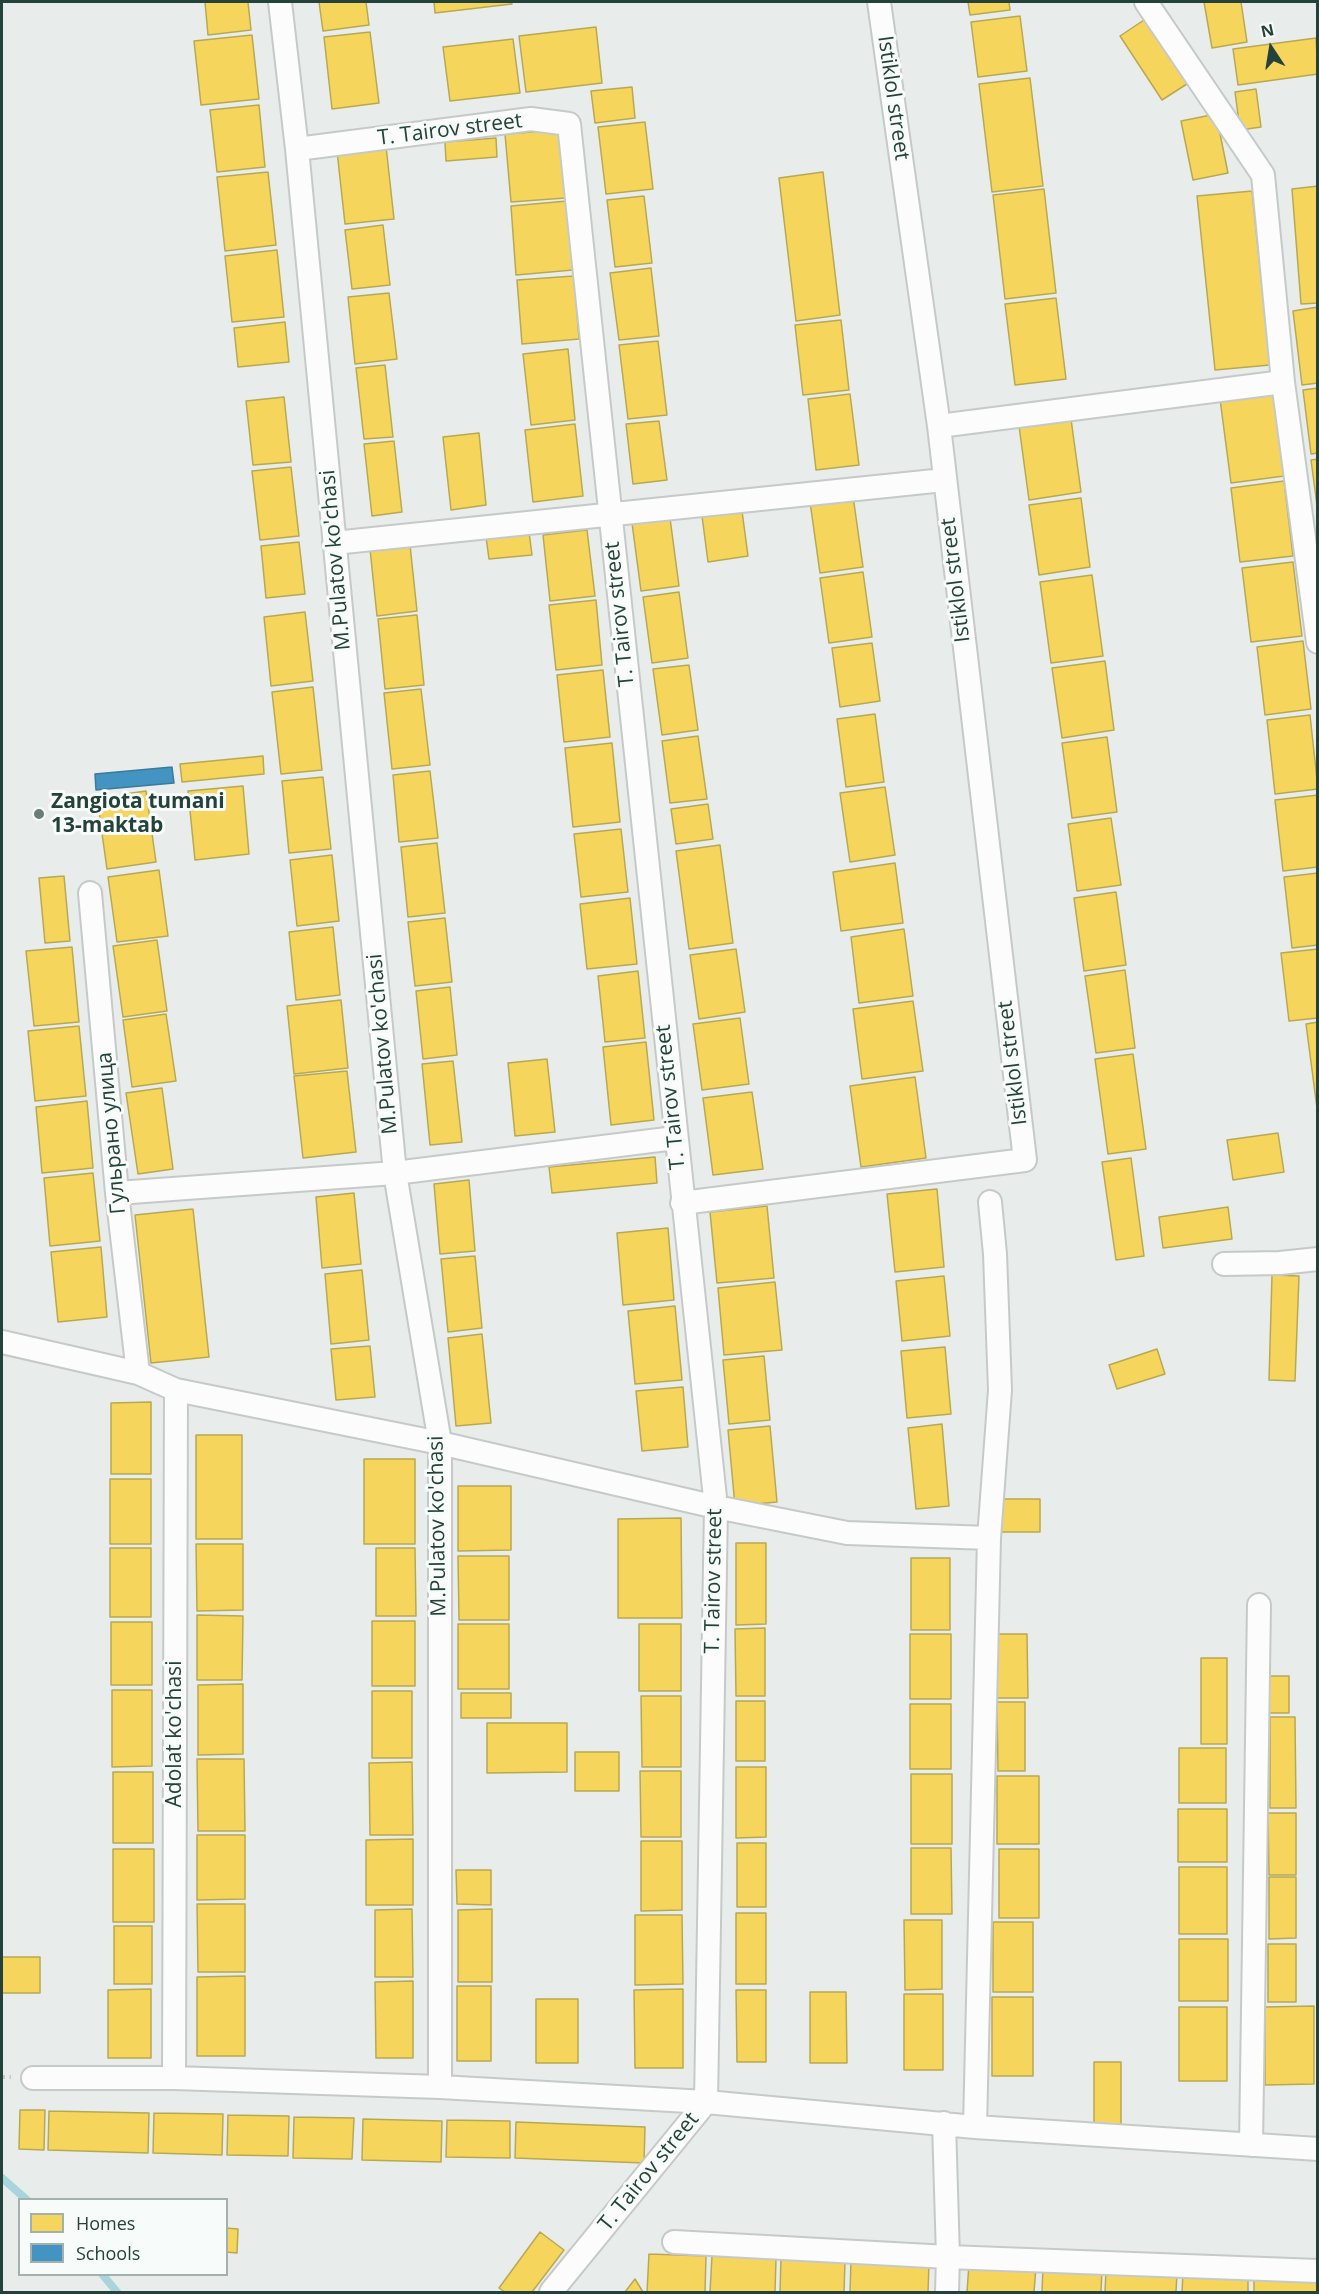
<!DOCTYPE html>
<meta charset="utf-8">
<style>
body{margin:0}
#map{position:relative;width:1319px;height:2294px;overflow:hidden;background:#e8edeb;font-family:"Open Sans",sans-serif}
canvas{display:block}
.frame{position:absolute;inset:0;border:3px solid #24423a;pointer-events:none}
.legend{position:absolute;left:18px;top:2198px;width:210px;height:78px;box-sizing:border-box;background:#f7fbf9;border:2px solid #a3b1ad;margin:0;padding:8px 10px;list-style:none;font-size:18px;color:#24423a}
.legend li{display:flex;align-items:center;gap:12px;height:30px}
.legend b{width:30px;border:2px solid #a3b1ad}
.north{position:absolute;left:1241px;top:18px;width:60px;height:60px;-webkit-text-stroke:4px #f7fbf9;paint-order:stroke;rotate:348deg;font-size:16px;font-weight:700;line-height:24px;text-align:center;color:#24423a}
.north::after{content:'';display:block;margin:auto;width:21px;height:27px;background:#24423a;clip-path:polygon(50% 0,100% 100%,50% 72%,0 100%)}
</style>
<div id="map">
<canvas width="1319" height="2294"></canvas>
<div class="frame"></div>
<ul class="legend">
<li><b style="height:16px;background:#f6d55c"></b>Homes</li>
<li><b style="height:16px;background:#4393c3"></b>Schools</li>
</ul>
<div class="north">N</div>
</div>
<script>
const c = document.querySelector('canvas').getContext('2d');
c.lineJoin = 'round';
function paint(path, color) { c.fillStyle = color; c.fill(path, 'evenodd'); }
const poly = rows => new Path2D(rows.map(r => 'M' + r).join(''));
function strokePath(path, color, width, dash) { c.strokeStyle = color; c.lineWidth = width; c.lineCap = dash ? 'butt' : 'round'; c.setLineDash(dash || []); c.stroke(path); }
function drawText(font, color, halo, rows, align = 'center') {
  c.font = font + ' "Open Sans",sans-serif'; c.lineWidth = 6; c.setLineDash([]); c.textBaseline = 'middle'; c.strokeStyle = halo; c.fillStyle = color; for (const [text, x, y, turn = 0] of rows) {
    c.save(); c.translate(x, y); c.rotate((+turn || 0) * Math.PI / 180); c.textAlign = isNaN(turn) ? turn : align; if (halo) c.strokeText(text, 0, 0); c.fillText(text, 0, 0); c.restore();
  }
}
const homes = poly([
 [205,2,248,2,251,30,208,35,205,2],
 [319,2,366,2,369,25,323,31,319,2],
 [434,2,511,2,512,4,435,13,434,2],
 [968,2,1009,2,1010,10,970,15,968,2],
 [1204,2,1241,2,1247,42,1212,48,1204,2],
 [1020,16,1027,71,978,77,971,22,1020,16],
 [1147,18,1190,82,1162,100,1120,36,1147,18],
 [596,27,602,83,526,92,519,36,596,27],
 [370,32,379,103,332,109,324,37,370,32],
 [252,35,259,99,201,105,194,41,252,35],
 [1316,38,1318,74,1238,85,1233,49,1316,38],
 [513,39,520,93,450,101,443,47,513,39],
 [1030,78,1043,186,992,192,979,84,1030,78],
 [632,87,635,118,595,123,591,91,632,87],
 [1256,89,1261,127,1240,130,1235,92,1256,89],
 [259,105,265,167,217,172,210,110,259,105],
 [1216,114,1228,173,1193,180,1181,121,1216,114],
 [645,122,653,189,606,194,598,127,645,122],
 [560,130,565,198,511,202,505,134,560,130],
 [496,138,497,157,446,161,445,142,496,138],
 [386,146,394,219,345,224,337,151,386,146],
 [268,172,276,245,225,251,217,177,268,172],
 [823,172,840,315,796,321,779,178,823,172],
 [1318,186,1318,303,1301,304,1292,189,1318,186],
 [1044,189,1056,293,1005,299,993,195,1044,189],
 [1252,191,1270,365,1215,370,1197,196,1252,191],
 [644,196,652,263,615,267,607,200,644,196],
 [567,201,573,270,516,275,511,206,567,201],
 [383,225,390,285,352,289,345,230,383,225],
 [277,250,284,317,232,322,225,256,277,250],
 [651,268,659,336,619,340,610,273,651,268],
 [574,276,579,339,522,344,517,280,574,276],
 [389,293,397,359,355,364,348,297,389,293],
 [1056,298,1066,379,1015,385,1005,304,1056,298],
 [1318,307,1318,383,1302,385,1293,311,1318,307],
 [841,320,849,390,803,395,795,325,841,320],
 [285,322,289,362,238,367,234,328,285,322],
 [658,341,667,415,628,419,619,345,658,341],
 [568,349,575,420,531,425,523,354,568,349],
 [385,365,393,437,364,439,356,368,385,365],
 [1318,388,1318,453,1311,454,1303,390,1318,388],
 [1273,393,1284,476,1231,483,1220,399,1273,393],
 [850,394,859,465,816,470,808,399,850,394],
 [284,397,291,462,253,465,246,401,284,397],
 [1071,419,1081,492,1029,500,1019,426,1071,419],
 [659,421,667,480,633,484,626,424,659,421],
 [575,424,583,496,533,502,525,430,575,424],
 [479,433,486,505,451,510,443,437,479,433],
 [394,441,402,512,372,516,364,444,394,441],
 [1318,459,1318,513,1311,460,1318,459],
 [291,467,299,536,260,540,252,471,291,467],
 [1284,481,1293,556,1240,562,1231,488,1284,481],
 [853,496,863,567,820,573,810,502,853,496],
 [1081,498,1090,567,1039,575,1029,505,1081,498],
 [742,511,748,556,708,562,702,516,742,511],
 [670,518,679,586,641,591,632,523,670,518],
 [587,530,595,596,550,601,543,535,587,530],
 [529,532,532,555,489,559,486,537,529,532],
 [299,542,305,594,266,598,261,546,299,542],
 [410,545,417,611,377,616,370,549,410,545],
 [1293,562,1302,636,1251,642,1242,568,1293,562],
 [863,572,872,637,829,643,820,578,863,572],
 [1092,575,1103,656,1051,663,1040,582,1092,575],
 [679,592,688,658,652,663,643,597,679,592],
 [596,600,602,665,556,670,549,605,596,600],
 [305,612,313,681,271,686,264,617,305,612],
 [417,615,424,685,385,689,378,619,417,615],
 [1303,641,1311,709,1265,715,1257,647,1303,641],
 [872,643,880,701,840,707,832,648,872,643],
 [1105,661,1114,730,1062,738,1052,668,1105,661],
 [689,665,698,730,662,735,653,669,689,665],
 [603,670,610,737,564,742,557,675,603,670],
 [313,687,322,770,281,774,272,692,313,687],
 [421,689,430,765,392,769,384,693,421,689],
 [875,714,884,782,846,787,837,719,875,714],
 [1310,715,1318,789,1275,794,1267,720,1310,715],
 [698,736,707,799,670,803,662,741,698,736],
 [1107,737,1117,812,1072,818,1062,743,1107,737],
 [612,743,620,822,573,827,565,748,612,743],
 [263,756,264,774,182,782,180,764,263,756],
 [430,771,438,838,399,842,393,775,430,771],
 [323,777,331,849,289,853,282,781,323,777],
 [243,786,249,854,195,860,188,791,243,786],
 [885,787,895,855,850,862,840,793,885,787],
 [146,791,156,862,107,869,97,798,146,791],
 [1318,795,1318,867,1283,871,1275,800,1318,795],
 [708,804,713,839,676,844,671,809,708,804],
 [1111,818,1121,885,1077,891,1068,824,1111,818],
 [621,829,628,892,581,897,574,834,621,829],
 [437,843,445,913,408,917,401,847,437,843],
 [720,845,733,943,689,949,676,851,720,845],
 [332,855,339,921,297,926,290,860,332,855],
 [895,863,903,923,841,931,833,872,895,863],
 [159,870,168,936,117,942,108,877,159,870],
 [1318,873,1318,945,1292,948,1284,877,1318,873],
 [64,876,70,941,45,943,39,878,64,876],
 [1116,892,1126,965,1084,971,1074,898,1116,892],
 [630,898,637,964,587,969,580,904,630,898],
 [445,918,452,982,415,986,408,922,445,918],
 [333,927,340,995,296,1000,289,932,333,927],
 [904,929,913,996,859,1003,851,937,904,929],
 [157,940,167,1011,123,1017,113,946,157,940],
 [72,947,79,1022,34,1026,26,951,72,947],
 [736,949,745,1012,699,1019,690,955,736,949],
 [1318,949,1318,1018,1289,1021,1281,953,1318,949],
 [1125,970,1135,1048,1096,1053,1085,976,1125,970],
 [638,971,645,1038,605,1042,598,976,638,971],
 [450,987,457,1055,423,1059,416,991,450,987],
 [341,1000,348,1068,294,1074,287,1006,341,1000],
 [913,1001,923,1071,862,1079,853,1009,913,1001],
 [166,1014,176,1081,132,1087,123,1020,166,1014],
 [740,1018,749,1084,702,1090,693,1024,740,1018],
 [1318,1022,1318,1116,1306,1024,1318,1022],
 [79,1026,86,1096,35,1101,28,1031,79,1026],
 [646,1042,654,1120,611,1125,603,1047,646,1042],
 [1133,1054,1146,1149,1108,1154,1095,1059,1133,1054],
 [547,1059,555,1132,515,1136,508,1063,547,1059],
 [453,1061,462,1142,430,1145,422,1064,453,1061],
 [347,1071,356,1152,303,1158,294,1076,347,1071],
 [915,1077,926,1158,861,1167,850,1086,915,1077],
 [162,1088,173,1169,138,1174,126,1093,162,1088],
 [752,1092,763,1169,713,1175,703,1098,752,1092],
 [87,1101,93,1168,42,1173,36,1107,87,1101],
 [1278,1133,1284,1172,1233,1180,1227,1140,1278,1133],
 [655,1157,657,1183,552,1193,549,1167,655,1157],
 [1131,1158,1144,1256,1116,1260,1102,1162,1131,1158],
 [93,1173,100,1241,50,1246,44,1178,93,1173],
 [469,1180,475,1251,440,1254,434,1184,469,1180],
 [937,1189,944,1267,895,1272,887,1194,937,1189],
 [354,1193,361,1264,322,1268,316,1197,354,1193],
 [767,1206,774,1278,717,1283,710,1212,767,1206],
 [1228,1207,1232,1239,1163,1248,1159,1217,1228,1207],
 [193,1209,209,1357,151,1363,135,1215,193,1209],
 [668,1228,674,1300,623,1305,617,1233,668,1228],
 [101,1247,107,1317,58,1322,51,1252,101,1247],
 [475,1256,482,1328,448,1332,441,1259,475,1256],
 [362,1270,369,1340,331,1344,325,1274,362,1270],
 [1272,1275,1299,1276,1295,1381,1269,1380,1272,1275],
 [944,1276,950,1336,902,1341,896,1281,944,1276],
 [775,1282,782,1350,724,1355,718,1288,775,1282],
 [675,1306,682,1380,635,1384,628,1311,675,1306],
 [482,1334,491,1423,456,1426,448,1338,482,1334],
 [370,1346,375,1397,336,1400,331,1349,370,1346],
 [945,1347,951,1414,907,1418,901,1351,945,1347],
 [1157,1349,1165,1374,1117,1389,1109,1365,1157,1349],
 [764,1356,770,1420,729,1424,723,1360,764,1356],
 [683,1387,688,1447,642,1451,636,1391,683,1387],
 [151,1402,151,1474,111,1474,111,1403,151,1402],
 [942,1424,949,1506,916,1509,908,1428,942,1424],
 [770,1426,777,1502,735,1506,728,1430,770,1426],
 [196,1435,242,1435,242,1539,196,1539,196,1435],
 [364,1459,415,1459,415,1544,364,1544,364,1459],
 [110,1479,151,1479,151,1544,110,1544,110,1479],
 [458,1486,511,1486,511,1550,458,1551,458,1486],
 [1000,1499,1040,1499,1040,1532,999,1532,1000,1499],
 [681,1518,682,1618,618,1618,618,1519,681,1518],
 [736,1543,766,1543,766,1624,736,1625,736,1543],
 [196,1544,243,1544,243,1610,197,1611,196,1544],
 [110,1548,151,1548,151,1617,110,1617,110,1548],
 [376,1548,415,1548,416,1616,376,1616,376,1548],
 [458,1556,509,1556,509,1620,459,1620,458,1556],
 [911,1558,950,1558,950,1630,911,1630,911,1558],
 [197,1615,243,1616,242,1680,197,1680,197,1615],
 [372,1621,415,1621,415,1686,372,1686,372,1621],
 [111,1622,152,1622,152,1685,111,1685,111,1622],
 [458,1624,509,1624,509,1689,458,1689,458,1624],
 [639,1624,681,1624,681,1691,639,1691,639,1624],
 [765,1628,765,1696,736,1696,735,1629,765,1628],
 [910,1634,951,1634,951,1699,910,1699,910,1634],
 [997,1634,1027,1634,1028,1698,997,1698,997,1634],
 [1201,1658,1227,1658,1227,1744,1201,1744,1201,1658],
 [1268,1676,1289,1676,1289,1713,1268,1713,1268,1676],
 [243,1684,243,1754,198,1755,198,1685,243,1684],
 [112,1690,152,1690,152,1766,112,1767,112,1690],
 [372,1691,412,1691,412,1758,372,1758,372,1691],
 [461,1693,511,1693,511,1718,461,1718,461,1693],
 [641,1696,681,1696,681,1767,642,1767,641,1696],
 [736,1701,765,1701,765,1761,736,1761,736,1701],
 [997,1702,1025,1702,1025,1771,998,1771,997,1702],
 [910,1704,951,1704,951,1769,910,1769,910,1704],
 [1270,1717,1295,1717,1296,1808,1270,1808,1270,1717],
 [487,1723,567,1723,567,1772,487,1773,487,1723],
 [1179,1748,1226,1748,1226,1803,1179,1803,1179,1748],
 [575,1752,619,1752,619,1791,575,1791,575,1752],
 [197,1759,244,1759,245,1831,198,1831,197,1759],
 [412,1762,413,1835,370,1835,369,1763,412,1762],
 [736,1767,766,1767,766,1837,736,1838,736,1767],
 [640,1771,681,1771,681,1837,641,1837,640,1771],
 [113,1772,153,1772,153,1843,113,1843,113,1772],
 [911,1774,952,1774,952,1844,911,1844,911,1774],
 [997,1776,1039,1776,1039,1844,997,1844,997,1776],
 [1178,1809,1227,1809,1227,1862,1178,1862,1178,1809],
 [1268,1813,1296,1813,1296,1875,1269,1875,1268,1813],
 [197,1835,245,1835,245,1899,197,1900,197,1835],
 [413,1839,413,1905,366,1905,366,1840,413,1839],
 [641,1841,682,1841,682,1910,641,1911,641,1841],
 [737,1843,766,1843,766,1907,737,1907,737,1843],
 [911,1848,951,1848,952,1914,911,1914,911,1848],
 [113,1849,154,1849,154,1922,113,1922,113,1849],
 [999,1849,1039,1849,1039,1918,999,1918,999,1849],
 [1179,1867,1227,1867,1227,1934,1179,1934,1179,1867],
 [456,1870,491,1870,491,1905,457,1904,456,1870],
 [1269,1877,1296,1877,1296,1938,1269,1939,1269,1877],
 [197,1904,245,1904,245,1972,198,1972,197,1904],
 [412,1909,413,1977,375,1977,375,1910,412,1909],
 [492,1909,492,1982,458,1982,458,1910,492,1909],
 [736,1913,766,1913,766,1984,736,1984,736,1913],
 [635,1915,682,1915,683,1984,635,1985,635,1915],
 [904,1920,942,1920,942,1989,905,1990,904,1920],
 [993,1922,1033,1922,1033,1992,993,1992,993,1922],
 [114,1926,152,1926,152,1984,114,1984,114,1926],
 [1179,1939,1228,1939,1228,2001,1179,2001,1179,1939],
 [1268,1944,1296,1944,1296,2002,1268,2002,1268,1944],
 [2,1957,40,1957,40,1993,2,1993,2,1957],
 [245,1976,245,2056,197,2056,197,1977,245,1976],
 [413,1981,413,2058,376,2058,375,1982,413,1981],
 [457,1986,491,1986,491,2061,457,2061,457,1986],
 [151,1989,151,2058,108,2058,108,1990,151,1989],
 [683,1989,683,2068,635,2068,634,1990,683,1989],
 [736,1990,766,1990,766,2062,737,2062,736,1990],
 [810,1992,846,1992,847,2063,810,2063,810,1992],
 [904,1994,943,1994,943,2070,904,2070,904,1994],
 [992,1997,1033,1997,1033,2076,992,2076,992,1997],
 [536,1999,578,1999,578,2063,536,2063,536,1999],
 [1314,2006,1314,2084,1265,2085,1265,2007,1314,2006],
 [1179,2007,1227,2007,1227,2081,1179,2081,1179,2007],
 [1094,2062,1121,2062,1121,2129,1094,2130,1094,2062],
 [20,2110,45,2110,44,2150,19,2149,20,2110],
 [49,2111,149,2113,148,2153,48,2150,49,2111],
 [154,2113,223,2114,222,2155,153,2153,154,2113],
 [228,2115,289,2116,288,2156,227,2155,228,2115],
 [294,2117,354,2118,352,2159,293,2158,294,2117],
 [363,2119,442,2121,441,2162,362,2160,363,2119],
 [447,2120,510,2121,510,2158,446,2157,447,2120],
 [516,2122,645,2127,644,2163,515,2158,516,2122],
 [226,2228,238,2229,237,2253,226,2252,226,2228],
 [540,2232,564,2250,532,2292,505,2292,499,2288,540,2232],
 [649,2254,706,2256,705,2292,647,2292,649,2254],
 [712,2256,776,2259,775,2292,710,2292,712,2256],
 [781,2258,845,2261,844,2292,780,2292,781,2258],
 [851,2261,929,2263,928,2292,850,2292,851,2261],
 [969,2264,1036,2267,1034,2292,967,2292,969,2264],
 [1043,2267,1102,2270,1101,2292,1042,2292,1043,2267],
 [1106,2270,1177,2273,1176,2292,1105,2292,1106,2270],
 [1183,2273,1248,2276,1248,2292,1182,2292,1183,2273],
 [1254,2277,1318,2280,1318,2292,1254,2292,1254,2277],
 [635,2279,643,2292,625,2292,635,2279]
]);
paint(homes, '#f6d55c');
strokePath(homes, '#b7a952', 1.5);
const schools = poly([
 [172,767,174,783,96,790,95,774,172,767]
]);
paint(schools, '#4393c3');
strokePath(schools, '#3a7b9a', 1.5);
strokePath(poly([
 [2,2178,27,2200],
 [102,2274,117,2292]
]), '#a9d4db', 8);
const street = poly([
 [280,2,297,149,395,1173,440,1443,440,2087],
 [1146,2,1263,175,1283,382,1318,642],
 [297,149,531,119,569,124,716,1507,706,2102,551,2292],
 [939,426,1283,382],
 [334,543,944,480],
 [90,893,117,1193,138,1373],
 [117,1193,395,1173,675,1138],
 [682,1203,1025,1160,939,426,879,2],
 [1224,1264,1280,1263,1318,1259],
 [2,1342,138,1373,176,1390,440,1443,716,1507,847,1533,989,1538,975,2127],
 [989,1538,1000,1390,995,1254,990,1202],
 [33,2078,174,2078,440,2087,706,2102,975,2127,1318,2149],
 [174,2078,176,1390],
 [944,2123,948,2257,947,2292],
 [1251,2145,1259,1605],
 [674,2242,948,2257,1318,2271]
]);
strokePath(street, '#c5cac8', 26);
strokePath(poly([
 [2,2077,11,2077]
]), '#c3ccca', 4, [3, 4.5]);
strokePath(street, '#fcfcfc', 22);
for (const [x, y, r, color] of [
 [39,814,6,"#697e78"]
]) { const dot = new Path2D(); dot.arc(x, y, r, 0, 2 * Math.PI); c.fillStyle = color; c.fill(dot); strokePath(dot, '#f7fbf9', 2); }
drawText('21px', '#24423a', '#f7fbf9', [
 ["Istiklol street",893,98,82],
 ["T. Tairov street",450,130,-7],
 ["M.Pulatov ko'chasi",336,560,-95],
 ["Istiklol street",956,580,-97],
 ["T. Tairov street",620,614,-96],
 ["M.Pulatov ko'chasi",383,1044,-95],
 ["Istiklol street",1013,1063,-97],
 ["T. Tairov street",671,1097,-96],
 ["Гульрано улица",112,1133,-95],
 ["M.Pulatov ko'chasi",438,1526,-91],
 ["T. Tairov street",714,1581,-89],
 ["Adolat ko'chasi",175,1734,-90],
 ["T. Tairov street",649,2172,-51]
]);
drawText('bold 21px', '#24423a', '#f7fbf9', [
 ["Zangiota tumani",51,802],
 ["13-maktab",51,826]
], 'left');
</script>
